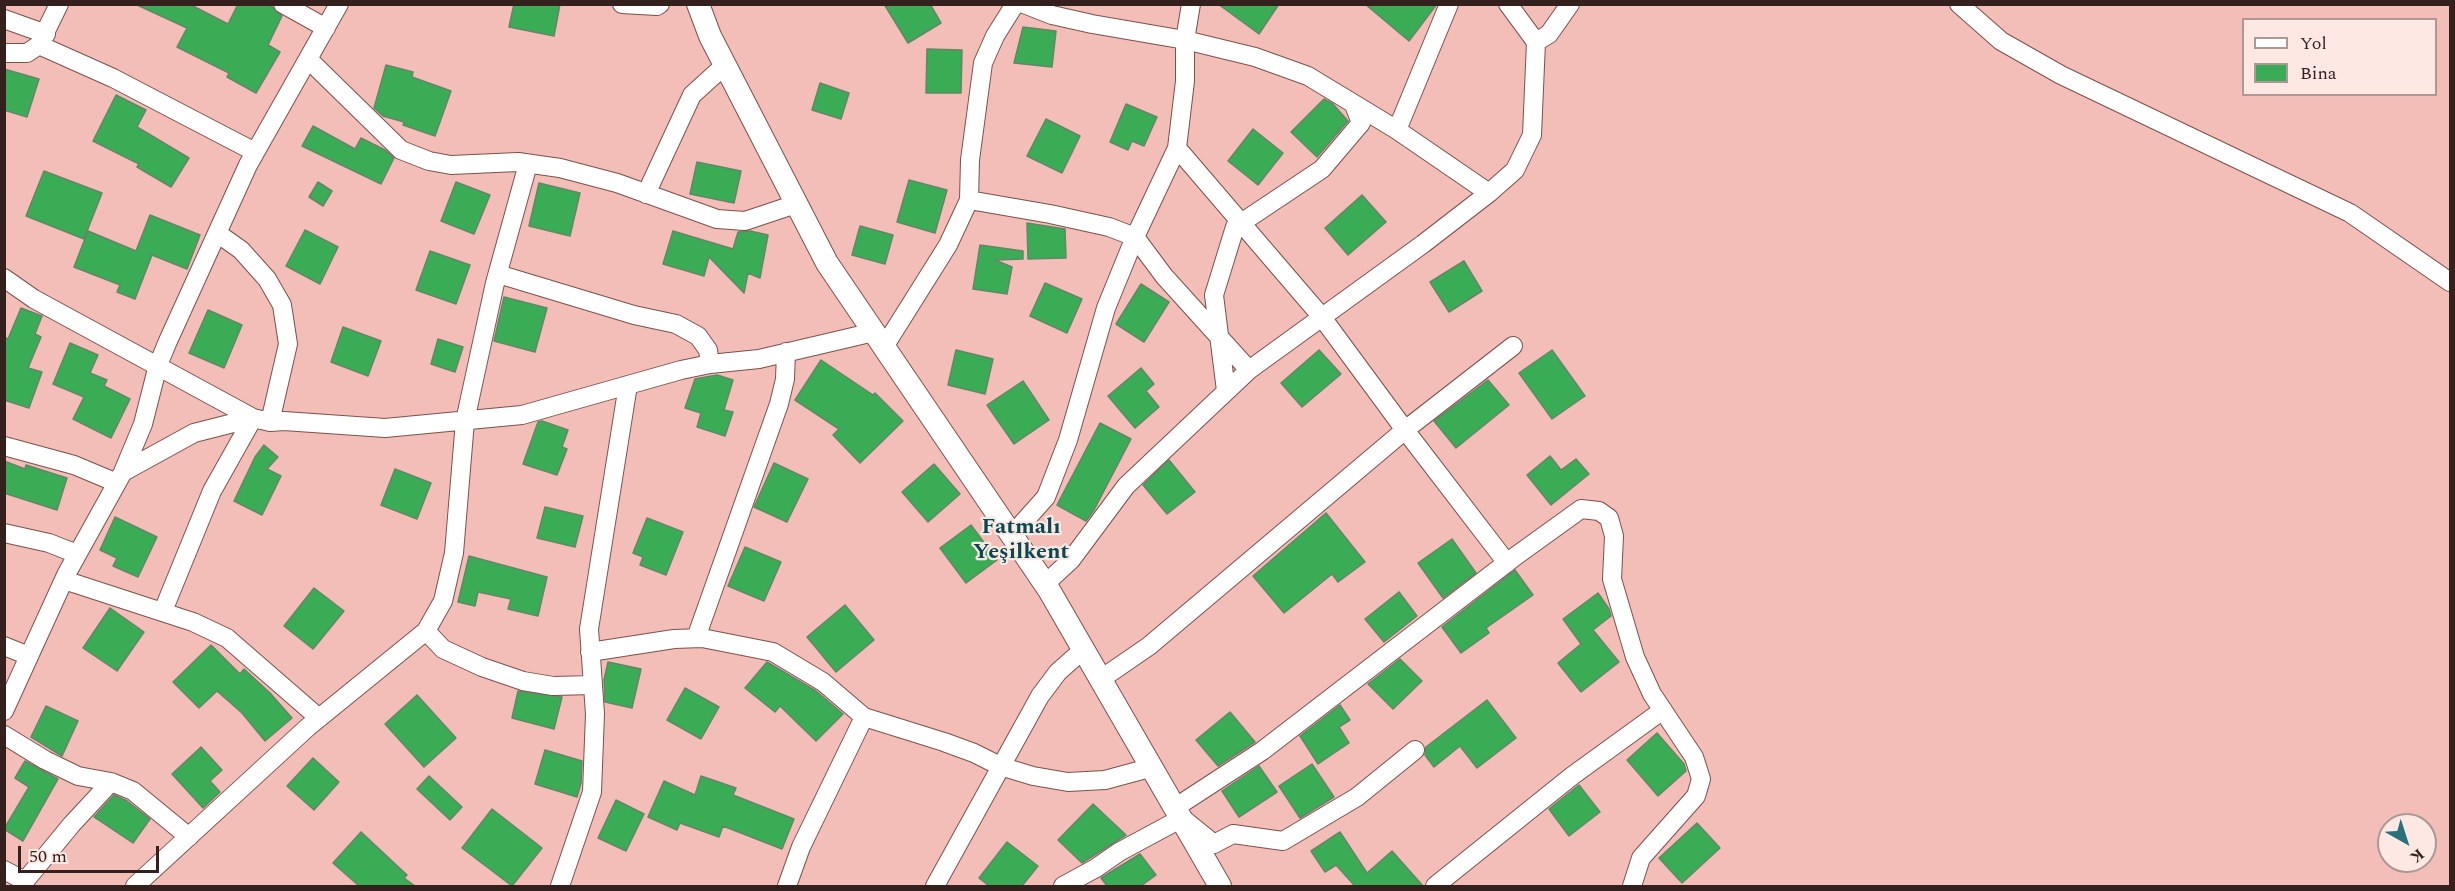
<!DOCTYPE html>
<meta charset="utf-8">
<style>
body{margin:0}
#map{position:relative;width:2455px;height:891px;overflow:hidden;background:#f2beb7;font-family:Spectral,serif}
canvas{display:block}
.frame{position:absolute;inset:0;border:6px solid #34211e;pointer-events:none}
.legend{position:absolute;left:2242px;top:18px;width:195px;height:78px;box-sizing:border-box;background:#fde8e4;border:2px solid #ad9895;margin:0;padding:8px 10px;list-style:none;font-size:18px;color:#34211e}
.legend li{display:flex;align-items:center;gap:12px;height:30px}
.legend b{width:30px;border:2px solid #ad9895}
.north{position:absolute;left:2377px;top:813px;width:60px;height:60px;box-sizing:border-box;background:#fde8e4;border:2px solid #ad9895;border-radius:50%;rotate:141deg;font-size:16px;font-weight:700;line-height:24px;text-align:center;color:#34211e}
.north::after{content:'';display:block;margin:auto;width:21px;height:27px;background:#29717b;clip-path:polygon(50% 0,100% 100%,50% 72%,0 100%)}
.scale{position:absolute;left:18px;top:846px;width:141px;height:27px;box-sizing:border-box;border:3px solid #34211e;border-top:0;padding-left:8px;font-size:18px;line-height:21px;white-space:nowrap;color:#34211e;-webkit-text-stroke:4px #fde8e4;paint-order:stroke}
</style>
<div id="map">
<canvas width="2455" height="891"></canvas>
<div class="frame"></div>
<ul class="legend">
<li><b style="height:8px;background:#fff"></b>Yol</li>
<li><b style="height:16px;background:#3bac56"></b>Bina</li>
</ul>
<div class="north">K</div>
<div class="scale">50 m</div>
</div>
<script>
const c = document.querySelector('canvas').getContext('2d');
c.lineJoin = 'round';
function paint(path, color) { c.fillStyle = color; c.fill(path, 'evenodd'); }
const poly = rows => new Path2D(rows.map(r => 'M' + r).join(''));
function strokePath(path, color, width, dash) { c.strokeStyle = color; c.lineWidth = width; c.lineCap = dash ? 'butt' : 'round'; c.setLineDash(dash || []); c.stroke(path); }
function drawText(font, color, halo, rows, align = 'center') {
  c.font = font + ' Spectral,serif'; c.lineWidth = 4.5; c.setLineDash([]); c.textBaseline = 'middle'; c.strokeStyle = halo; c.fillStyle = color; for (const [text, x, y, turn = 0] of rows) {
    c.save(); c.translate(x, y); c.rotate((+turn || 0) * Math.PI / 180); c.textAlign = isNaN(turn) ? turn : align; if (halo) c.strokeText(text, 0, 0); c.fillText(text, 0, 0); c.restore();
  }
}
const building = poly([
 [135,4,189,4,228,24,238,4,269,4,282,16,268,45,280,52,256,93,227,77,229,73,177,47,187,28,135,4],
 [514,4,560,4,554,36,509,27,514,4],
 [884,4,930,4,941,23,908,43,884,4],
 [1218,4,1279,4,1259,34,1218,4],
 [1365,4,1437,4,1409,41,1365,4],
 [1023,27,1056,31,1052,67,1014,63,1023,27],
 [927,49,962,50,961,93,926,93,927,49],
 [386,65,413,72,412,77,451,91,435,136,403,125,404,122,383,116,374,108,386,65],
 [4,69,39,79,27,117,4,110,4,69],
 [820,83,849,93,841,119,812,110,820,83],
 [116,95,146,110,137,127,189,158,171,187,137,167,139,164,93,141,116,95],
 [1324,99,1333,104,1348,121,1317,157,1291,132,1324,99],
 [1126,104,1157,117,1144,146,1132,141,1128,150,1110,142,1126,104],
 [1046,119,1080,136,1062,173,1027,156,1046,119],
 [313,126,355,149,361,138,385,150,394,158,381,184,302,146,313,126],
 [1253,129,1283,153,1258,185,1228,161,1253,129],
 [697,162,741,171,734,203,690,194,697,162],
 [44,171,102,193,84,239,26,216,44,171],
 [909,180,947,190,935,233,897,222,909,180],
 [318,182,332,191,323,206,309,197,318,182],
 [456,182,490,195,474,234,441,221,456,182],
 [539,183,580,193,570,236,529,226,539,183],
 [1362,195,1386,222,1348,255,1325,228,1362,195],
 [150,215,200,235,187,269,152,255,135,299,117,292,120,285,74,267,88,231,136,251,150,215],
 [1027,223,1065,229,1066,258,1028,259,1027,223],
 [860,226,893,235,885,264,852,255,860,226],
 [305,230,338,247,320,284,286,266,305,230],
 [673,231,733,249,738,232,750,231,768,235,760,278,748,273,744,293,709,257,704,276,663,264,673,231],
 [980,245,1023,251,1023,259,995,260,1012,267,1007,294,973,289,980,245],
 [430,251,470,265,456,304,416,290,430,251],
 [1464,261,1482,291,1449,312,1430,282,1464,261],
 [1045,283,1082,299,1067,333,1030,316,1045,283],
 [1141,284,1169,302,1144,342,1116,324,1141,284],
 [504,297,547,308,535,352,494,341,504,297],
 [21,308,42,316,35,334,41,337,28,368,42,372,29,408,4,400,4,337,8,339,21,308],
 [208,310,242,325,224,368,189,353,208,310],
 [343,327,381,341,368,376,331,362,343,327],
 [438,339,463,347,455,372,431,364,438,339],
 [70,343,98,355,90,373,107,380,104,386,130,399,111,438,73,419,84,397,53,384,70,343],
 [956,350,993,359,985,394,948,385,956,350],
 [1319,350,1341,374,1302,407,1281,383,1319,350],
 [1552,350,1585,396,1552,419,1519,373,1552,350],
 [821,360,873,395,875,393,903,421,860,463,833,435,839,429,795,400,821,360],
 [1141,368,1154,384,1146,391,1159,407,1135,428,1108,396,1141,368],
 [717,375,733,380,724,410,733,412,725,436,697,427,701,413,685,408,695,379,717,375],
 [1488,380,1509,405,1456,448,1434,421,1488,380],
 [1023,381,1049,420,1014,444,987,405,1023,381],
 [542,421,568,430,562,447,567,449,557,475,523,464,538,422,542,421],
 [1100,423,1131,439,1094,510,1086,521,1057,505,1100,423],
 [264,445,278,457,267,469,281,476,262,515,234,501,255,457,264,445],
 [1550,456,1561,470,1576,459,1589,474,1551,505,1527,475,1550,456],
 [1169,460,1195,492,1167,514,1143,485,1169,460],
 [4,461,25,469,26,465,67,478,57,510,4,493,4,461],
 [774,463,808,479,787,522,754,507,774,463],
 [934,464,960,494,928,522,902,492,934,464],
 [395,469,431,483,417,519,381,505,395,469],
 [545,507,583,516,575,547,537,538,545,507],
 [1326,513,1365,562,1338,582,1332,574,1284,613,1253,576,1326,513],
 [115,517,157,537,138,577,113,566,117,558,100,550,115,517],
 [647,518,683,532,666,575,640,565,643,557,633,553,647,518],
 [971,525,997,560,966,583,940,548,971,525],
 [1452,539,1476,573,1443,598,1418,563,1452,539],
 [745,547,781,562,764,601,728,586,745,547],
 [469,556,547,577,538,616,508,609,511,599,478,592,475,606,458,602,469,556],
 [1515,570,1533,595,1486,628,1489,633,1461,653,1442,627,1515,570],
 [314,588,344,611,313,649,284,626,314,588],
 [1399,592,1417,616,1384,642,1365,619,1399,592],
 [1598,593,1609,609,1611,616,1593,630,1619,662,1581,692,1558,663,1581,644,1563,619,1598,593],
 [845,605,874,640,836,672,807,637,845,605],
 [110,608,144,632,117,671,83,648,110,608],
 [211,645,240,674,244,669,270,693,292,718,265,741,242,713,217,691,199,708,173,682,211,645],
 [1400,659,1422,681,1393,709,1368,684,1400,659],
 [608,662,641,669,632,708,605,702,604,680,608,662],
 [767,662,816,691,843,714,816,741,780,706,775,712,745,688,767,662],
 [685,688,719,707,701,739,667,720,685,688],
 [518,691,562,697,554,729,512,718,518,691],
 [417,695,456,738,424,767,385,724,417,695],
 [1487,700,1516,738,1477,768,1460,746,1434,767,1425,755,1426,747,1487,700],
 [1340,705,1350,720,1339,727,1349,743,1318,764,1300,736,1340,705],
 [46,706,78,721,62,756,31,737,46,706],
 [1230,712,1255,742,1218,766,1196,740,1230,712],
 [1657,733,1684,764,1686,771,1658,796,1627,760,1657,733],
 [201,747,222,770,210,781,220,792,203,808,172,774,201,747],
 [545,750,582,761,581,783,577,797,535,784,545,750],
 [313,758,339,782,314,810,287,786,313,758],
 [25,761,58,779,23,841,4,829,29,787,15,778,25,761],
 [1312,764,1334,797,1300,818,1279,786,1312,764],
 [1259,766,1277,792,1239,817,1222,791,1259,766],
 [429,776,462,807,450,820,417,789,429,776],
 [701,776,736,788,733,795,794,819,782,849,723,826,719,837,680,823,677,830,648,817,664,781,695,795,701,776],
 [1579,785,1600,812,1569,836,1549,809,1579,785],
 [114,795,127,801,150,819,133,843,94,817,114,795],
 [616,800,644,814,626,851,598,838,616,800],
 [1093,804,1126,835,1082,863,1058,840,1093,804],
 [492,809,542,848,512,886,462,848,492,809],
 [1697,823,1720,848,1682,883,1659,858,1697,823],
 [361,832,407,875,404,878,415,886,359,886,333,863,361,832],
 [1340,832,1367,873,1392,851,1423,886,1352,886,1354,885,1336,865,1325,872,1311,851,1340,832],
 [1007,842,1038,866,1022,886,989,886,979,878,1007,842],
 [1140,854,1156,875,1141,886,1107,886,1101,878,1140,854]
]);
paint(building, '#3bac56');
strokePath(building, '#638667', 1.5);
const minor = poly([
 [283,4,326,28],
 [622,4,657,6,660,4],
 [1024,4,1052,15,1092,24,1185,40,1255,57,1308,76,1397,130,1489,193],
 [1959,4,2001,41,2061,75,2350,213,2450,282],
 [4,19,46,34],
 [1536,42,1549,34,1570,4],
 [39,45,113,78,255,152],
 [4,53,27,53,39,45,59,4],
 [308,59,401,150,429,161,451,165,518,162,560,168,617,183,717,219,745,221,796,204],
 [1397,130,1449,4],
 [1177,148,1321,316,1405,430,1507,563],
 [646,194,692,95,725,65],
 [969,200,1050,214,1109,227,1135,237,1164,276,1249,370],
 [217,233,241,250,267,279,282,305,288,344,270,422],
 [498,274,634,315,676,324,698,336,708,350,710,364],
 [4,278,34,299,253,418,270,422,284,421,385,428,522,415,681,370,710,364,759,359,874,332],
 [884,347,948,245,969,200,970,160,983,63,995,36,1015,4],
 [1226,391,1214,295,1235,227,1322,169,1361,123,1354,105],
 [4,446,74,465,117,483],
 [123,472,143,424,158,365,168,341,248,165,339,4],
 [4,533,49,543,77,554],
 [1012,535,1046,497,1068,440,1106,308,1135,237,1177,148,1185,81,1185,40,1191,4],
 [64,580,193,622,227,638,319,718],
 [1045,584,1071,560,1126,486,1249,370,1423,244,1489,193,1515,170,1532,135,1536,42,1508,4],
 [163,611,212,491,253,418],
 [426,631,443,649,482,667,523,681,553,686,593,685],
 [696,638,779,404,785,379,786,352],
 [4,646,29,656],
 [590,652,674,639,702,638,773,652,823,682,864,717,944,742,974,753,1000,766,1033,776,1068,782,1105,780,1153,767],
 [1101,679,1149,646,1405,430,1513,346],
 [4,711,67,573,123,472,194,433,253,418],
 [4,735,45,760,78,776,111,782,133,791,189,837],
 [1176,807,1262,751,1513,558,1581,509,1599,511,1609,518,1614,536,1612,579,1635,657,1652,694,1694,757,1701,779,1696,796,1641,858,1632,886],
 [4,870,25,881,72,824,111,782],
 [135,886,308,727,426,631,443,601,454,553,465,421,495,283,528,164],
 [560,886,592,792,595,714,589,629,628,385],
 [787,886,801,847,864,717],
 [935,886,1040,696,1058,672,1084,649],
 [1063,886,1096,868,1119,852,1182,818,1214,844,1233,834,1283,841,1357,797,1415,750],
 [1435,886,1572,776,1663,710]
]);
const tertiary = poly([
 [698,4,710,36,827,263,1049,590,1220,886]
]);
strokePath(minor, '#7d514b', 20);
strokePath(tertiary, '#7d514b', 24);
strokePath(minor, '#fff', 18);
strokePath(tertiary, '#fff', 22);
drawText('bold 22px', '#084850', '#fde8e4', [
 ["Fatmalı",1021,529],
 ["Yeşilkent",1021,554]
]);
</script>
